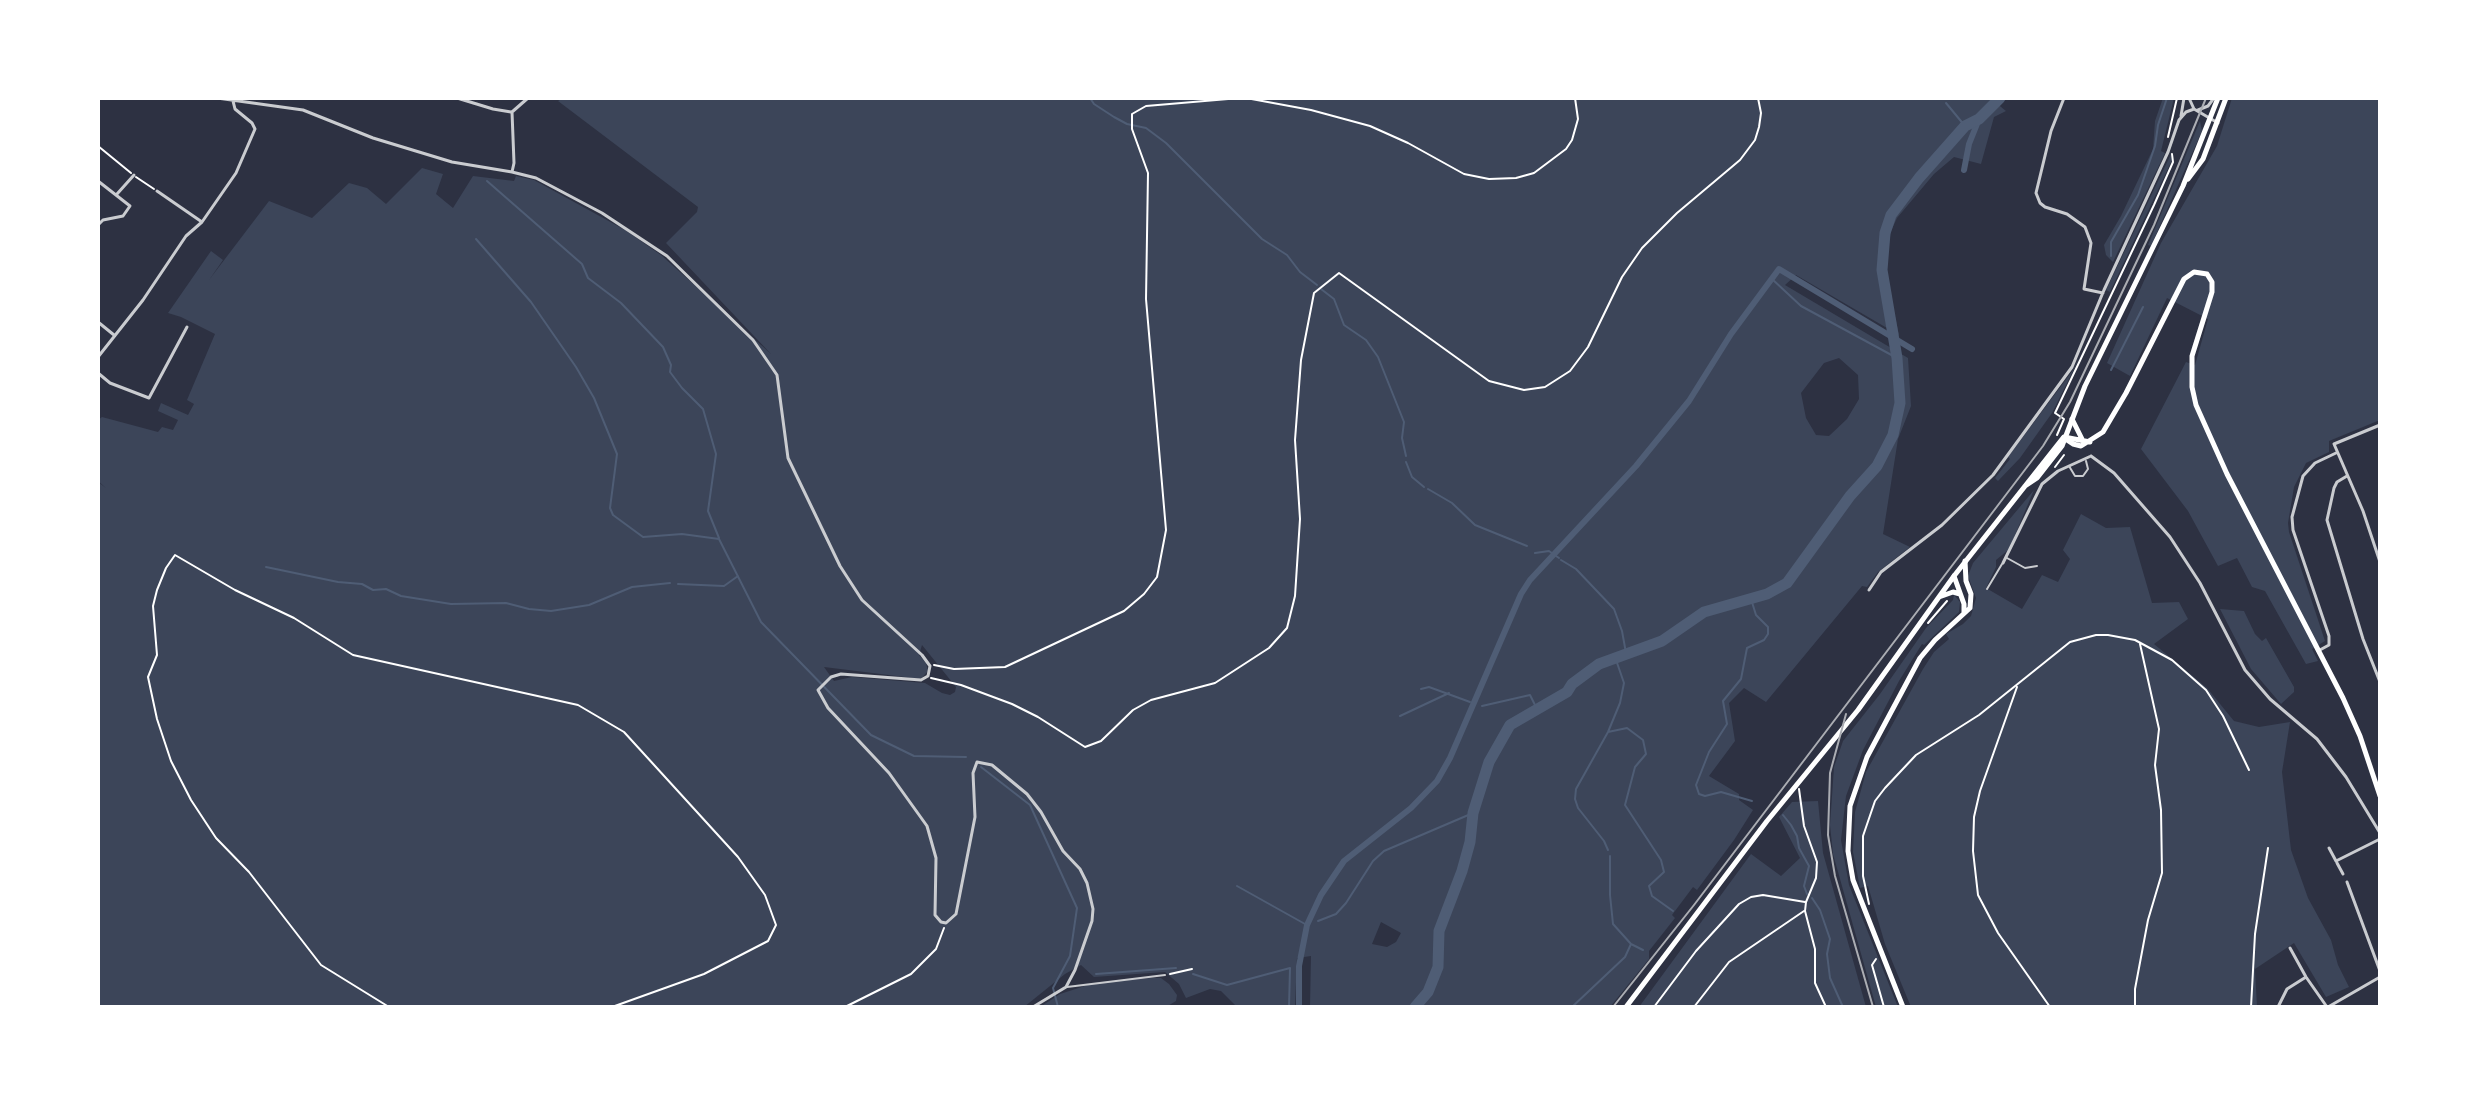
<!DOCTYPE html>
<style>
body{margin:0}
#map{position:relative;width:2478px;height:1105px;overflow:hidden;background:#2d3142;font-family:Poppins,sans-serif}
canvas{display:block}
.frame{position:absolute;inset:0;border:100px solid #fff;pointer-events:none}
</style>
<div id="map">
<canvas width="2478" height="1105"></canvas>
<div class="frame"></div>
</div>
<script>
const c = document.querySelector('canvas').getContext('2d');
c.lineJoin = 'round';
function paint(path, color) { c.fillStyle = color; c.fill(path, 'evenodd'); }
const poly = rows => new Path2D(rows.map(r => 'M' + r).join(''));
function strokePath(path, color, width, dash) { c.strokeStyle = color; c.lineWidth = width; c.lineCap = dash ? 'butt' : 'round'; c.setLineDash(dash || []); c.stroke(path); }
paint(poly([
 [563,98,1990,98,2006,111,1994,117,1981,164,1954,157,1934,174,1897,218,1891,231,1885,269,1899,335,1796,275,1785,285,1908,358,1911,406,1898,439,1883,534,1910,547,1878,572,1867,587,1862,586,1766,702,1744,688,1729,703,1735,741,1709,776,1739,794,1739,800,1753,810,1734,840,1697,890,1693,887,1672,915,1675,918,1649,951,1649,959,1610,1007,1310,1007,1311,956,1297,958,1295,1007,1237,1007,1221,991,1210,989,1186,998,1179,984,1165,972,1094,977,1081,965,1065,974,1024,1007,98,1007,98,482,106,488,98,481,98,420,102,417,158,432,162,427,173,430,178,420,158,411,161,403,188,415,194,404,187,400,215,334,181,317,168,313,211,251,223,260,209,280,269,201,312,218,349,183,367,188,386,204,422,168,443,174,436,194,453,208,473,176,514,181,516,176,534,180,625,230,661,255,771,354,666,243,697,212,698,207,558,101],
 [1839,358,1858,375,1859,399,1847,419,1829,436,1816,435,1806,418,1801,393,1824,363],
 [922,645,956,687,955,692,950,695,942,693,925,683,852,677,834,681,824,667,921,679,928,671,926,663,919,655],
 [1381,922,1401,933,1396,942,1387,947,1372,944],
 [2163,98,2174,98,2161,151,2165,153,2113,262,2106,255,2104,245,2121,216,2153,149,2155,121],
 [2232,98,2380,98,2380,420,2329,441,2329,452,2306,463,2294,487,2288,523,2289,532,2325,641,2312,649,2318,661,2306,664,2265,591,2252,587,2237,558,2218,566,2188,511,2141,449,2186,362,2195,365,2208,319,2167,298,2130,376,2107,363,2161,243,2217,146],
 [2200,121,2202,131,2151,246,2148,245],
 [2171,154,2172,160,2110,292,2106,290],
 [2086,345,2052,413,2020,458,1998,481,1995,478,2010,459,2008,457,2073,370],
 [2034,490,2012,542,2007,551,1996,560,1996,567,1986,588,2022,609,2042,575,2058,582,2070,559,2063,550,2081,514,2106,528,2130,527,2152,603,2179,602,2188,619,2154,644,2207,688,2234,721,2259,727,2290,722,2282,772,2291,850,2308,898,2331,940,2338,965,2349,987,2326,997,2294,943,2255,969,2257,1007,1911,1007,1885,944,1868,886,1860,888,1853,852,1855,812,1866,772,1923,669,1934,652,1949,639,1946,634,1963,624,1971,616,1976,598,1968,576,1973,563],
 [1954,595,1960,602,1959,612,1924,645,1922,644,1899,681,1863,750,1846,796,1841,840,1849,885,1898,1007,1876,1007,1833,854,1830,825,1834,767,1843,741,1880,694,1926,628,1953,600],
 [2220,609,2244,611,2255,634,2262,641,2266,638,2294,687,2294,692,2281,704,2251,669],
 [1818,801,1823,853,1866,1007,1639,1007,1751,854,1781,876,1800,858,1779,817,1792,802],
 [1151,978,1161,978,1169,984,1177,995,1176,1001,1166,1007,1040,1007,1060,994,1094,983]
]), '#3c4559');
strokePath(poly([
 [1090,98,1094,104,1114,117,1127,124,1146,128,1166,143,1262,239,1287,255,1300,272,1317,285],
 [1943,98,1944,99],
 [1946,103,1965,126],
 [487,181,582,264,588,278,621,303,663,347,671,365,670,372,682,388,703,409,716,454,708,511,719,538],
 [476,239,531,302,576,367,594,398,617,454,610,508,613,515,643,537,682,534,719,539,761,622,871,735,914,756,966,757],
 [2111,256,2111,242,2138,195,2155,146,2158,125,2167,98],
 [1772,279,1801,306,1897,358],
 [1321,289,1334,299,1344,325,1366,340,1378,357,1404,422,1402,438,1406,456],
 [2111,370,2143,307],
 [1406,462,1412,477,1424,487],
 [1428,489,1452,503,1475,525,1527,546],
 [1535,553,1549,551,1559,558],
 [1561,560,1576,569,1614,609,1622,631,1626,653],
 [266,567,338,582,362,584,373,590,386,589,401,596,451,604,506,603,529,609,551,611,589,605,632,587,670,583],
 [678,584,724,586,738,576],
 [1751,599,1756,615,1768,627,1768,634,1764,640,1747,648,1741,679,1723,701,1727,724,1709,752,1696,785,1699,794,1705,796,1721,792,1752,801],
 [1421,689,1429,687,1470,702],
 [1482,706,1530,695,1537,709],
 [1400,716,1449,693],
 [1608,732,1627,728,1643,740,1646,754,1635,767,1625,805,1661,860,1664,872,1649,886,1652,896,1673,911],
 [981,767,1030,805,1077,908,1070,956,1053,988,1058,1007],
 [1783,815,1791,825,1797,836,1799,848,1809,866,1804,886,1807,894],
 [1608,850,1604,841,1578,808,1575,799,1576,789,1608,732,1620,703,1624,683,1615,657],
 [1237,886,1305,924],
 [1812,898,1820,910,1830,939,1827,954,1830,978,1843,1007],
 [1318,921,1336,914,1346,903,1373,861,1384,851,1473,813],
 [1631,944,1643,950],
 [1096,974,1176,968],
 [1193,974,1227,985,1290,968,1289,1007],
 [1572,1007,1625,957,1631,944,1613,924,1610,895,1610,856]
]), '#4f5d75', 2);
strokePath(poly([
 [1964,170,1969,144,1979,119],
 [1299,1007,1299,966,1307,925,1321,895,1344,861,1411,808,1437,781,1450,758,1521,594,1530,580,1636,466,1689,401,1731,334,1779,269,1912,349]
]), '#4f5d75', 6);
strokePath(poly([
 [1415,1007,1428,992,1438,967,1439,931,1462,871,1470,842,1473,813,1489,762,1510,725,1567,692,1572,684,1599,664,1662,641,1704,612,1767,594,1787,583,1850,496,1877,466,1893,435,1900,403,1897,358,1882,270,1885,233,1891,215,1919,178,1965,126,1979,119,2000,98]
]), '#4f5d75', 11);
strokePath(poly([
 [1246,98,1311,110,1370,126,1408,143,1464,174,1489,179,1516,178,1534,173,1566,149,1572,140,1578,119,1575,98],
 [2168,137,2177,98],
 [98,146,131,173],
 [136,177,154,189],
 [2057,435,2064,419,2055,413,2154,205,2173,162,2172,154],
 [2055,467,2064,455],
 [1928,623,1947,601],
 [934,665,954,669,1005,667,1124,611,1144,594,1157,577,1166,530,1146,299,1148,173,1132,129,1132,114,1146,106,1240,98],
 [931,678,961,685,1012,704,1038,717,1085,747,1101,741,1133,710,1151,700,1215,683,1269,648,1287,628,1295,596,1300,519,1295,440,1301,360,1314,293,1339,273,1489,381,1524,390,1545,387,1570,371,1588,347,1622,277,1642,248,1677,213,1740,160,1755,140,1759,127,1761,113,1758,98],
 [2017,687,1980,791,1974,817,1973,851,1978,895,1998,933,2050,1007],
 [1799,789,1804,826,1817,862,1816,878,1806,902,1805,911,1815,949,1815,983,1826,1007],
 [1869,904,1863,876,1863,836,1875,801,1885,788,1916,755,1979,715,2070,642,2096,635,2108,635,2135,640,2172,660,2206,690,2223,716,2249,770],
 [1876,959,1872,965,1884,1007],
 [1170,974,1192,969],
 [389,1007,321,965,249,872,216,838,191,800,171,761,157,719,148,677,157,655,153,606,157,590,166,568,175,555,235,590,294,618,353,655,578,705,624,732,738,857,765,895,776,925,768,941,704,974,612,1007],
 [845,1007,911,974,936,949,944,928],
 [1654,1007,1696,951,1739,904,1751,897,1763,895,1805,902],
 [1694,1007,1729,962,1804,911],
 [2135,1007,2135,989,2148,920,2162,873,2161,810,2155,765,2159,729,2140,644],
 [2251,1007,2255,934,2268,848]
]), '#fff', 2);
strokePath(poly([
 [2069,466,2075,476,2083,476,2088,469,2086,461],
 [2007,558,2025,568,2037,566],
 [1987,589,2002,564],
 [1067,987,1165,975]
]), '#caccd0', 2);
strokePath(poly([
 [217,98,303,110,373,138,452,162,512,172,536,178,602,213,667,256,753,340,777,375,788,458,840,566,862,600,922,655,930,666,928,676,921,680,841,674,831,677,818,690,828,708,889,773,927,826,936,858,935,915,941,922,946,923,956,914,975,817,973,773,977,762,992,765,1027,794,1041,812,1063,851,1080,869,1087,883,1093,909,1092,921,1075,970,1066,987,1033,1007],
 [457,98,493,109,511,112],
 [2064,98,2051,131,2036,193,2040,203,2045,207,2067,214,2085,227,2091,243,2084,289,2103,293],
 [2189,98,2194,109,2218,123],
 [2198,110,2208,106,2214,98],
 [512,112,514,163,512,172],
 [512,112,528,98],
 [2181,116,2184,98],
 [98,181,130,206,123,216,103,220,98,225],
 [157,191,202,222],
 [117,194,134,175],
 [98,322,114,335],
 [98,357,143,300,186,236,202,222,236,173,255,129,252,123,235,109,233,101],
 [98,373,110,383,149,398,187,327],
 [2380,425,2334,444,2363,511,2380,562],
 [2091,456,2114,473,2170,537,2200,583,2245,670,2270,699,2317,739,2346,777,2380,833],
 [2347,476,2337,482,2334,488,2327,520,2363,639,2380,682],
 [2003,563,2042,484,2058,471,2091,456],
 [1869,590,1881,572,1942,525,1993,475,2072,367,2104,290,2168,152,2179,120,2186,112,2194,109],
 [2318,651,2329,645,2329,636,2293,530,2292,517,2303,476,2315,463,2336,453],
 [2329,848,2336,861,2380,839],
 [2337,863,2343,874],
 [2347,882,2380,971],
 [2290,948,2306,977,2327,1007],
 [2278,1007,2287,989,2306,977],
 [2328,1007,2380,977]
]), '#caccd0', 3);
strokePath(poly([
 [2072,419,2083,441],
 [2064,437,2090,442],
 [2064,438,2073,444,2081,446,2103,432,2126,393,2184,279,2194,272,2207,274,2212,282,2212,292,2192,356,2192,387,2196,405,2227,474,2343,698,2360,736,2380,796],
 [1954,576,1964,604,1964,613],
 [1939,597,1953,592,1960,594],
 [1626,1007,1767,821,1858,710,1954,576],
 [1903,1007,1853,880,1848,851,1850,806,1867,757,1920,658,1935,640,1970,608,1971,594,1966,581,1965,561]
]), '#fff', 5);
strokePath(poly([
 [2188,179,2203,159,2226,98],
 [2025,486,2037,478,2062,446,2085,386,2183,186,2218,98],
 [1954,576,2063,438]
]), '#fff', 5);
strokePath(poly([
 [1846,714,1830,773,1828,835,1835,876,1873,1007],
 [1613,1007,1694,905,2043,446,2070,402,2154,225,2206,98]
]), '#abadb3', 2);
</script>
